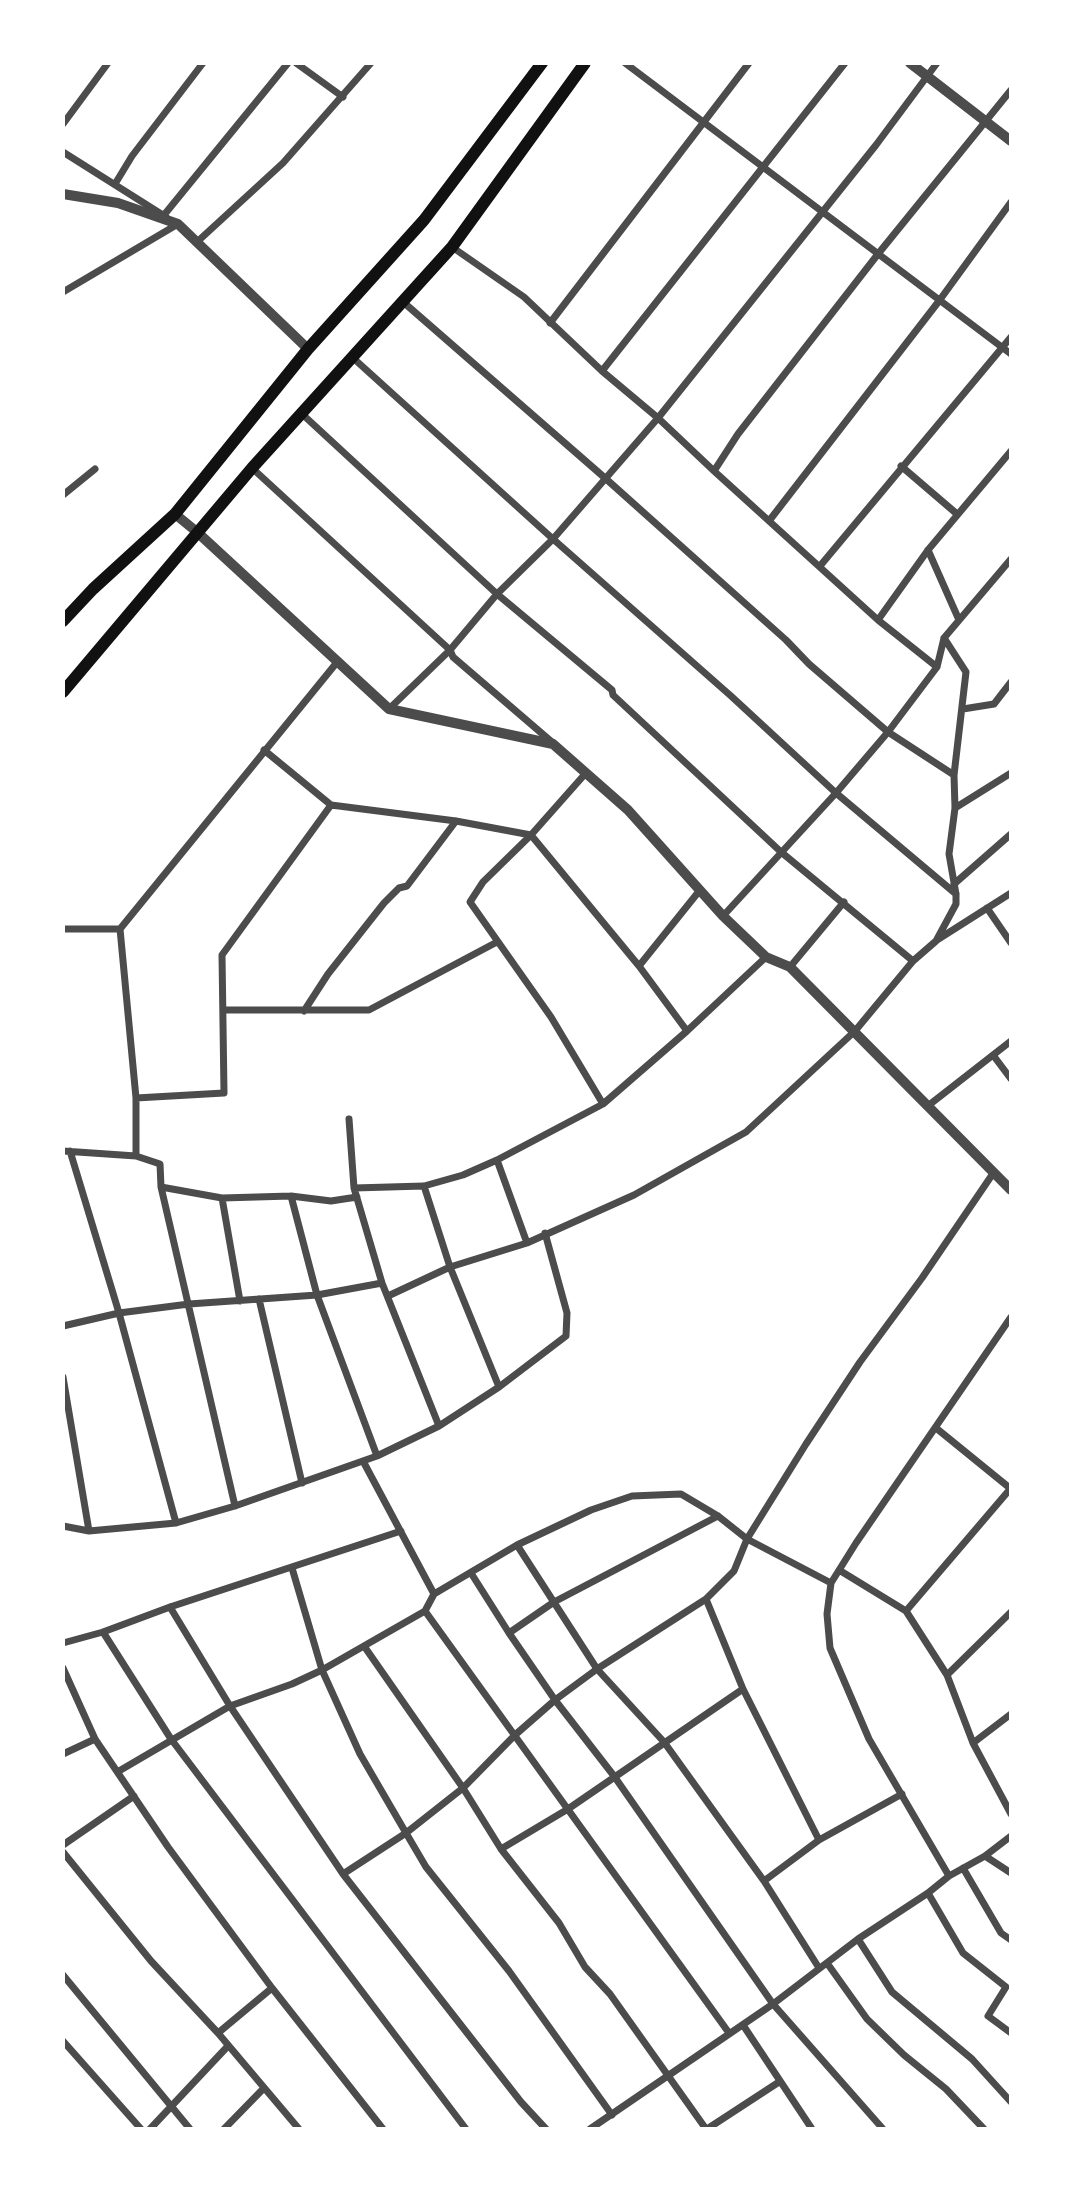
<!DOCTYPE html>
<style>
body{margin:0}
#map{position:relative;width:1074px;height:2192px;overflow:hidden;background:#fff;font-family:Jost,sans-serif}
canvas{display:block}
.frame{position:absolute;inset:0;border:65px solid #fff;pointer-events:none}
</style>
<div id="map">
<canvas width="1074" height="2192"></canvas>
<div class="frame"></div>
</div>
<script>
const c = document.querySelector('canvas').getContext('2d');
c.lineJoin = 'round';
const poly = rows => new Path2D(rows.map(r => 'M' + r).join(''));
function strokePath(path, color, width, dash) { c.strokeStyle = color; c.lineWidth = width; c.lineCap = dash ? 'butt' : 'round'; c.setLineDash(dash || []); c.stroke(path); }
strokePath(poly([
 [296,63,343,97],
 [625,63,1011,354],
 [63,124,108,63],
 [63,152,166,217],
 [115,184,132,156,203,63],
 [164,215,288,63],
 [197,242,283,163,371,63],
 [452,247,524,297,602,371,658,418,714,471,878,620,937,667],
 [63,292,178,224,176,223],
 [402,301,605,478,786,640,809,664,888,732,954,775],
 [550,323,749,63],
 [352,357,553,539,731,696,836,793,956,894],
 [602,371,845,63],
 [301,413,497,594,612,690,613,695,781,852,913,961],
 [901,466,957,514],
 [252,468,450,650,453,657,553,743],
 [714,471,738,434,878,254,1011,90],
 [63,495,95,469],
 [769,521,939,301,1011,202],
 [928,550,959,620],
 [820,566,1011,337],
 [878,620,928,550,1011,451],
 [389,709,450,650,497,594,553,539,658,418,876,145,937,63],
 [963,709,994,704,1011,682],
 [264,750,331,805,456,821,531,835,585,774],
 [955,808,1011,773],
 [954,884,1011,834],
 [987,908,1011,943],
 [723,916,836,793,888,732,937,667,944,638,1011,559],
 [63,929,120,929],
 [937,940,1011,893],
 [639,966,700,890],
 [790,967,844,902],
 [223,1010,369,1010,497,942],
 [304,1011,328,974,384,903,399,888,407,886,456,821],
 [993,1055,1011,1079],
 [136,1098,224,1093,222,955,331,805],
 [603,1104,551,1017,470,902,483,882,531,835,639,966,687,1031],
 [929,1105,1011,1041],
 [349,1119,354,1188,382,1283,439,1426],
 [63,1151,136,1156,160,1164,161,1187,222,1198,291,1196,331,1201,357,1197],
 [70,1151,119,1313,176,1523],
 [136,1156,136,1098,120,929,338,661],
 [497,1160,603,1104,687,1031,766,957],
 [424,1186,450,1267,499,1387],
 [161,1187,235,1506],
 [354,1188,424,1186,463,1175,497,1160,527,1243],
 [291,1196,317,1295,377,1456],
 [222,1198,240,1301],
 [388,1296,450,1267,527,1243,634,1195,746,1132,855,1031,913,961,936,941,956,904,956,894,949,854,955,808,954,775,966,672,944,638],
 [259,1299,302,1483],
 [63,1326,119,1313,189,1304,317,1295,382,1283],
 [63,1377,89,1531],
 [936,1428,1011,1489],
 [363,1461,434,1594,517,1545,591,1510,632,1496,681,1494,718,1516,747,1539,831,1583],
 [63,1526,89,1531,176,1523,235,1506,377,1456,439,1426,499,1387,566,1336,567,1313,545,1233],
 [517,1545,597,1669,664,1742,764,1881,819,1968],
 [292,1568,322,1670,360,1754,406,1833,426,1867,509,1971,612,2115],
 [839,1570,906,1611,947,1675,973,1743,1011,1814],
 [471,1573,509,1633,555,1700,614,1776,773,2004,883,2129],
 [706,1599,743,1689,819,1840,902,1794],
 [170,1607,230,1706,343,1874,521,2102,546,2129],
 [425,1611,729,2033],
 [906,1611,1011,1488],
 [103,1632,171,1739,466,2129],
 [509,1633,554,1602,718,1516],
 [63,1643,103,1632,170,1607,401,1531],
 [364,1646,463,1788,501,1849,559,1923,585,1967,610,1994,706,2129],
 [63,1668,95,1739,168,1847,272,1988,383,2129],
 [947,1675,1011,1612],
 [973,1743,1011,1714],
 [63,1754,95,1739],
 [119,1771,230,1706,292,1684,322,1670,425,1611,434,1594],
 [63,1845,134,1796],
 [501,1849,568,1809,743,1689],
 [63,1852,151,1961,218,2033,299,2129],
 [985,1856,1011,1873],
 [963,1868,1001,1933,1011,1940],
 [343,1874,406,1833,463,1788,515,1735,555,1700,597,1669,706,1599,734,1571,747,1539,806,1444,860,1362,922,1278,994,1172],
 [949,1876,869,1739,830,1648,827,1614,831,1583,856,1543,1011,1317],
 [764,1881,819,1840],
 [928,1893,963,1953,1006,1987,988,2016,1011,2033],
 [858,1939,892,1992,972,2059,1011,2102],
 [827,1963,867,2019,904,2055,946,2089,984,2129],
 [63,1975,190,2129],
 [743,2025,812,2129],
 [218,2033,272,1988],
 [63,2041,141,2129],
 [150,2129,227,2047],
 [224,2129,264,2088],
 [590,2129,773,2004,858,1939,928,1893,949,1876,985,1856,1011,1836],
 [707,2129,779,2082]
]), '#4c4c4c', 7);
strokePath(poly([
 [910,63,1011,141],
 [63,194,118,203,178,224,308,349],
 [175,514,197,532,389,709,553,744,628,810,723,916,766,957,790,967,1011,1190]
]), '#4c4c4c', 10);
strokePath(poly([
 [63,621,93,589,175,514,308,349,424,220,542,63],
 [63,692,252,468,452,247,585,63]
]), '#111', 12);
</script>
